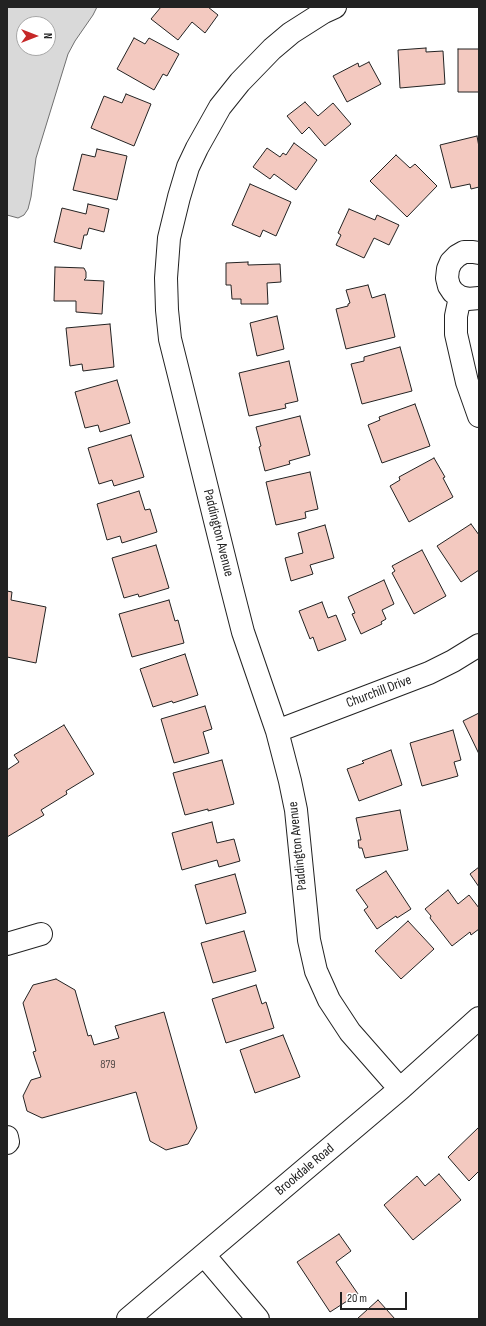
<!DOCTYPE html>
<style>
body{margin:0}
#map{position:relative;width:486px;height:1326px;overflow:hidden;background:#fff;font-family:"Sofia Sans Condensed",sans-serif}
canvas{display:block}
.frame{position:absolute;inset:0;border:8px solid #222;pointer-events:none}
.north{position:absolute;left:16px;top:16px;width:40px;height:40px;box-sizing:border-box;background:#fff;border:1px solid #a7a7a7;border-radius:50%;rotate:90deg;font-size:11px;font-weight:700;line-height:16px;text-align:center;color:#222}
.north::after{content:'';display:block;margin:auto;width:14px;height:18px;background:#c62828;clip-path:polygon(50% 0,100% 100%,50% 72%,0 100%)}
.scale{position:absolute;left:340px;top:1292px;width:67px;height:18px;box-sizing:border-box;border:2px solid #222;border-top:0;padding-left:5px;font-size:12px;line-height:14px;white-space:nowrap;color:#222;-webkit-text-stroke:3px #fff;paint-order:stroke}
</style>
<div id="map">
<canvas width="486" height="1326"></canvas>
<div class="frame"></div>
<div class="north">N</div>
<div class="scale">20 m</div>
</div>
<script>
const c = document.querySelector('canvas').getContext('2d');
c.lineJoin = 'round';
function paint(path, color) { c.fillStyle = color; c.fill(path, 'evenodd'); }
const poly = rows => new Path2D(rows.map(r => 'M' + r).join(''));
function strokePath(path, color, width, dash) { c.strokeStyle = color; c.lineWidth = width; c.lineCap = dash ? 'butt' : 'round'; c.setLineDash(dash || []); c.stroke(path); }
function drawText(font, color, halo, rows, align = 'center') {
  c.font = font + ' "Sofia Sans Condensed",sans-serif'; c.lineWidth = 3; c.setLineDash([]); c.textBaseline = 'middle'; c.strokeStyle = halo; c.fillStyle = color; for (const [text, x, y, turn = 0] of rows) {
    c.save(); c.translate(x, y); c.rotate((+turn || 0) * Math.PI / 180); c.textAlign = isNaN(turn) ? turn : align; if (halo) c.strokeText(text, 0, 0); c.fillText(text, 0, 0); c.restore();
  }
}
const water = poly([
 [7,7,97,7,93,15,75,41,68,54,36,158,31,197,28,209,24,215,18,218,7,215,7,7],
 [24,24,48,24,48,48,24,48,24,24]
]);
paint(water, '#d9d9d9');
strokePath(water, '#6f6f6f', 1);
const building = poly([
 [161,7,208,7,218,15,205,33,192,22,178,40,151,19,161,7],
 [134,38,145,44,149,38,179,54,167,76,163,74,154,90,117,69,134,38],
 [426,48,426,52,443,51,445,84,400,88,398,50,426,48],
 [458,49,479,49,479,92,458,92,458,49],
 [369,62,381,84,347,102,333,76,358,63,359,67,369,62],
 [126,94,151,104,134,146,91,128,104,96,122,103,126,94],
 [305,102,318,116,333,103,351,124,325,146,309,127,302,134,287,116,305,102],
 [477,136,479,147,479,187,471,189,470,184,451,188,440,145,477,136],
 [294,143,317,160,296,190,274,174,270,179,253,167,267,148,280,157,283,153,286,155,294,143],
 [97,149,127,156,117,200,73,190,82,154,95,157,97,149],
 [396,155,410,168,415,164,437,186,407,217,370,181,396,155],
 [250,184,291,202,276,236,263,230,260,237,232,225,250,184],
 [88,204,109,209,104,232,89,228,87,235,84,235,81,249,54,242,62,208,86,214,88,204],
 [349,209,375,220,377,215,399,225,389,245,374,238,364,258,336,245,341,235,338,233,349,209],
 [248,262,248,265,280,264,281,282,267,283,268,304,241,304,241,299,232,299,231,285,226,285,226,263,248,262],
 [55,267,84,268,86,272,86,278,84,280,104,281,102,314,76,312,76,301,54,301,55,267],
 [368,285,372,298,385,294,395,337,346,349,336,309,348,306,348,304,350,303,346,290,368,285],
 [277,316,284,349,257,356,250,323,277,316],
 [110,324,114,367,83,371,82,364,70,366,66,328,110,324],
 [400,347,412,391,362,404,351,364,364,361,364,357,400,347],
 [289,361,298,401,285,404,286,408,249,416,239,373,289,361],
 [117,380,130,423,100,432,98,425,85,428,75,392,117,380],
 [415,404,430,446,382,463,368,425,380,420,379,417,415,404],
 [300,416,310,455,289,461,290,464,265,471,259,447,261,446,256,427,300,416],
 [131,435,144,477,114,486,112,480,99,484,88,448,131,435],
 [434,458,445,477,443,478,453,497,409,522,390,486,400,480,399,477,434,458],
 [310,472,318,509,305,512,306,518,276,525,266,482,310,472],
 [139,491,145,510,150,509,157,532,122,543,120,536,107,540,97,504,139,491],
 [471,524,479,535,479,570,461,582,437,546,471,524],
 [325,525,334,558,310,565,313,574,291,581,285,558,303,553,298,533,325,525],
 [156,545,169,588,139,597,138,594,124,598,112,558,156,545],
 [422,550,446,596,414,614,392,573,395,571,392,566,422,550],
 [384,580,394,604,382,610,386,619,381,622,382,624,361,634,352,614,355,613,348,597,384,580],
 [7,591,12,592,11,600,46,607,36,663,7,657,7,591],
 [169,600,175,621,178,620,184,643,132,657,119,614,169,600],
 [322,602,328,618,336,615,346,640,318,651,313,637,310,639,299,611,322,602],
 [185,654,198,695,173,703,172,701,153,707,140,669,185,654],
 [205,706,212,729,203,732,209,753,174,763,161,719,205,706],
 [479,713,479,754,463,721,479,713],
 [64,725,94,774,66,791,67,794,41,810,44,815,7,837,7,770,19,762,14,755,64,725],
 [453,730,461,760,454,762,458,776,422,786,410,743,453,730],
 [391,750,402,785,359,801,347,769,364,763,362,761,391,750],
 [222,760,234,804,208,811,208,809,185,815,173,773,222,760],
 [400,810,408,850,365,858,362,848,359,848,358,840,361,840,356,818,400,810],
 [212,822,217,843,234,839,240,861,219,867,217,860,182,870,172,833,212,822],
 [479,867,479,887,470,874,479,867],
 [386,871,411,909,397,918,396,916,377,929,364,910,368,907,356,890,386,871],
 [235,874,246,913,206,924,195,885,235,874],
 [448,890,458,904,469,895,479,908,479,929,471,935,470,932,452,946,430,918,431,916,425,909,448,890],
 [408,921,434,949,401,979,375,951,408,921],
 [244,931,256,971,213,983,201,943,244,931],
 [56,979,75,990,88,1036,91,1035,94,1045,119,1038,115,1026,164,1012,197,1128,188,1144,166,1150,150,1141,136,1092,42,1118,27,1111,23,1096,31,1080,41,1077,33,1052,36,1051,23,1003,33,985,56,979],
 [256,985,262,1004,266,1002,274,1028,226,1043,212,999,256,985],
 [283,1035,300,1077,255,1093,240,1050,283,1035],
 [479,1127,479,1171,469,1181,448,1157,479,1127],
 [439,1174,461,1200,413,1240,384,1205,417,1176,425,1186,439,1174],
 [339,1234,351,1251,336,1262,358,1294,330,1312,297,1262,339,1234],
 [378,1300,395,1319,357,1319,378,1300]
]);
paint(building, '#f3c9c0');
strokePath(building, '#222', 1);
const minor = poly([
 [335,7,324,12,291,33,272,49,240,82,220,107,197,148,188,167,179,197,169,238,166,278,167,310,170,339,179,375,231,585,243,632,277,731,290,781,296,810,309,940,316,971,329,1000,350,1032,400,1089],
 [479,253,473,252,464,252,457,256,451,262,448,269,447,278,449,286,453,292,460,297,468,299,479,298],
 [460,297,456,316,456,334,467,382,479,416],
 [277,731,429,673,453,661,479,645],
 [7,944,41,934],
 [7,1137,8,1142,7,1143],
 [204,1255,258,1319],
 [128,1319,400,1089,479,1018]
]);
strokePath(minor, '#222', 24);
strokePath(minor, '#fff', 22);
drawText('12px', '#564c4a', null, [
 ["879",108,1065]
]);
drawText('14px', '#222', '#fff', [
 ["Paddington Avenue",218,533,76],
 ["Churchill Drive",379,692,-21],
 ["Paddington Avenue",298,846,-96],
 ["Brookdale Road",305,1170,-40]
]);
</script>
